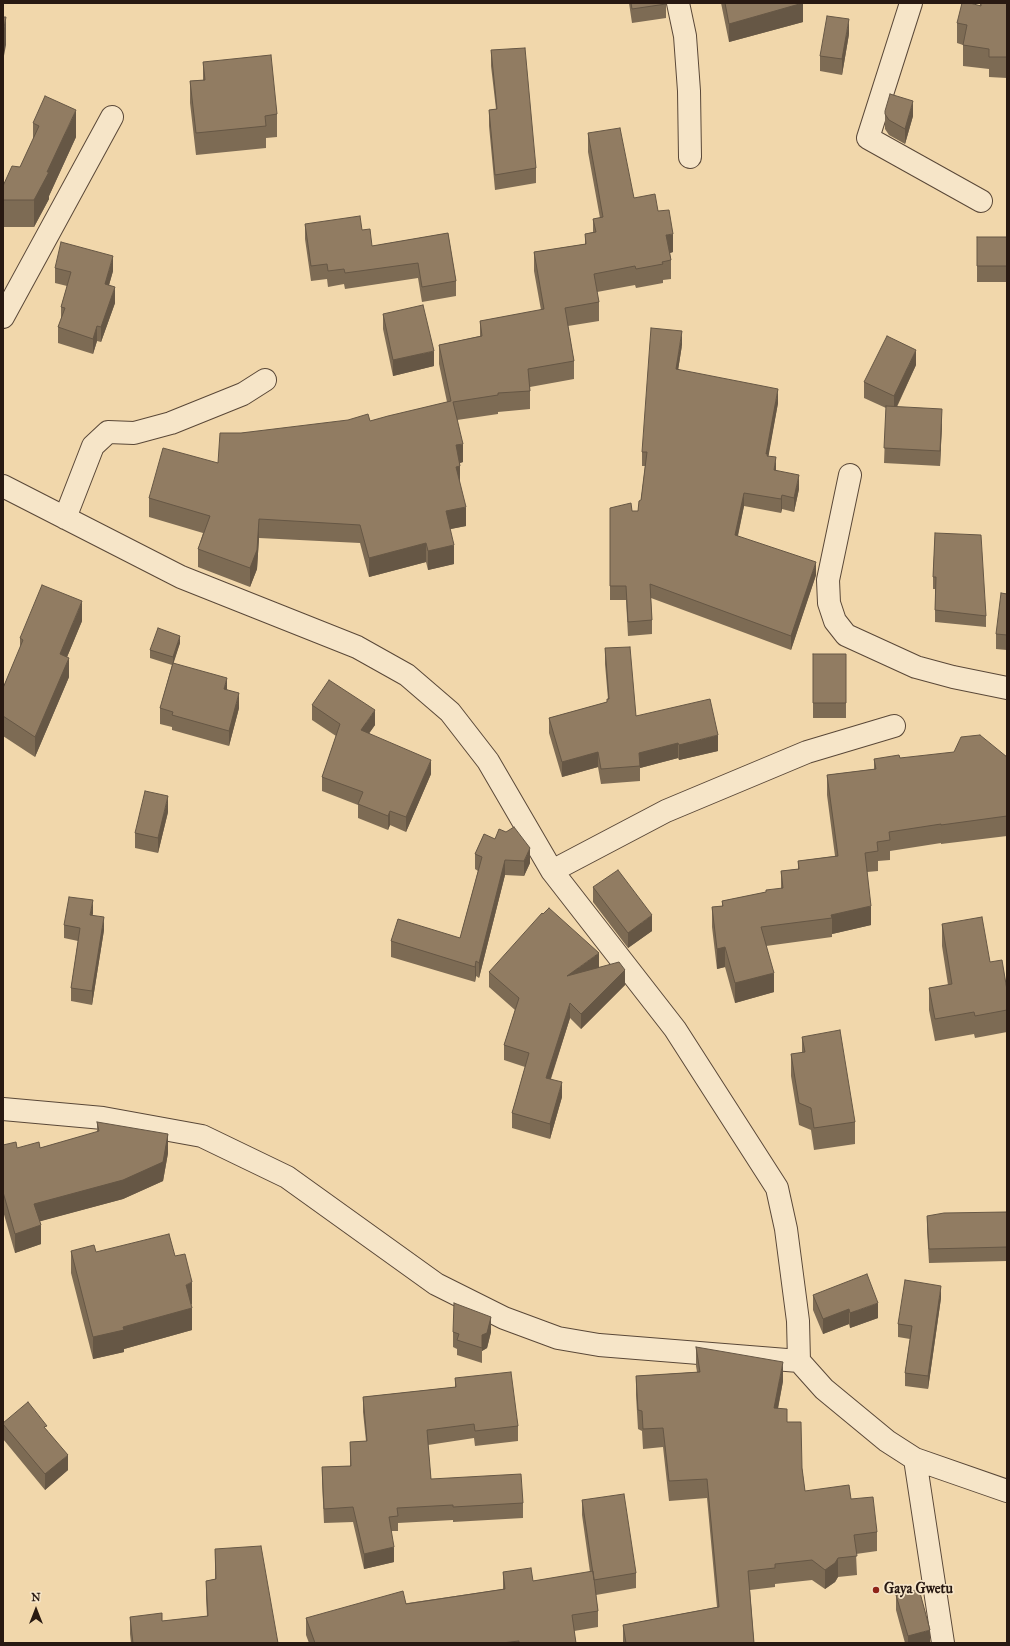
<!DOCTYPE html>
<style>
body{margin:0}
#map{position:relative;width:1010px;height:1646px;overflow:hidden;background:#f1d7ab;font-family:"IM FELL Great Primer",serif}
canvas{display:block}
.frame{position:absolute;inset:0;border:4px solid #281912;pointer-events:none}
.north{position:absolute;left:16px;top:1590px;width:40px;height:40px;-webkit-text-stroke:3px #f6e5c8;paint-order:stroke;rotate:0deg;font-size:11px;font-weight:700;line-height:16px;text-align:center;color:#281912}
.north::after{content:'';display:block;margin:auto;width:14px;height:18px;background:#281912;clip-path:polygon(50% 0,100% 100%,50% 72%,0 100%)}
</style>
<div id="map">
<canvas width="1010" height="1646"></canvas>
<div class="frame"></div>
<div class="north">N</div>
</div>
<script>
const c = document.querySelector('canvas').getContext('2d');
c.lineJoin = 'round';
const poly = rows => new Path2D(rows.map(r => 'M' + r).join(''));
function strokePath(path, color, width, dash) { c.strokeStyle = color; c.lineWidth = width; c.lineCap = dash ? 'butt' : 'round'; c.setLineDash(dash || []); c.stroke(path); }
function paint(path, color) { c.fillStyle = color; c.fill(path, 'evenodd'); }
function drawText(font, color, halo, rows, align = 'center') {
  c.font = font + ' "IM FELL Great Primer",serif'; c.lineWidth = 3.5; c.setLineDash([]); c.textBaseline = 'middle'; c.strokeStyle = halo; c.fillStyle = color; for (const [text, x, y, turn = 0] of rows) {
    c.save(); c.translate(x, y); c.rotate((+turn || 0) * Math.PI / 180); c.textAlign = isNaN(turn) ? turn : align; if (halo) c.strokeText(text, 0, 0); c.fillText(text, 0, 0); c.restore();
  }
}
const street = poly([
 [678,3,685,36,689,91,690,157],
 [911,3,868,138,981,201],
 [3,317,112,117],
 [850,475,828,580,829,603,835,621,846,635,916,667,953,677,1007,688],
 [3,486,181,577,357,647,407,675,450,712,488,761,552,871,675,1029,777,1188,786,1229,798,1321,799,1361,824,1389,887,1441,915,1459,1007,1491],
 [65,518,93,446,108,432,134,433,171,423,243,394,265,380],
 [552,871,666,811,807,752,894,726],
 [3,1109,103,1118,202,1136,287,1177,436,1284,504,1318,558,1338,599,1345,799,1361],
 [915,1459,943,1643]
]);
strokePath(street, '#5a4838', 24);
strokePath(street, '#f6e5c8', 22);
paint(poly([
 [629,3,666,3,666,18,632,23],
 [721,3,803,3,803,22,729,42],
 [980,3,1007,3,1007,78,989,77,989,69,963,66,963,45,957,43,957,23,980,5],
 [849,34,842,75,820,71,820,56],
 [491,50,536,168,536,183,495,190,489,126,489,110,496,109,491,66],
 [203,62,277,114,277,137,266,138,266,148,196,155,190,103,190,81,203,80],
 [885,111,913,116,905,144,889,135,885,129],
 [33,123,76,137,49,196,49,199,34,227,3,227,3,186,20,167,33,140],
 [588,133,634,198,658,211,673,252,670,253,671,260,671,279,663,280,663,283,636,288,635,285,597,292,599,302,599,321,568,326,574,361,574,379,530,387,530,409,498,412,498,414,457,420,463,462,460,463,460,485,466,526,450,529,454,564,428,570,426,562,369,577,360,543,259,538,257,569,250,587,198,567,198,549,203,533,149,517,149,498,218,463,241,433,370,421,447,402,439,364,439,345,480,336,480,321,541,310,534,271,534,252,585,244,585,234,593,232,593,219,600,218,588,152],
 [305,224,362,230,372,246,448,233,456,281,456,296,422,302,418,278,345,289,344,284,328,287,327,279,311,281,305,239],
 [977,237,1007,237,1007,282,977,282],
 [55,268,113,271,109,285,115,303,101,342,97,341,93,354,58,343,58,327,61,320,61,307,67,286,55,283],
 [383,314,434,366,393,376,383,329],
 [682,345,678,370,778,403,768,456,776,470,799,489,794,512,782,509,781,513,744,506,738,536,816,575,791,650,651,598,652,620,652,634,628,636,626,600,610,600,610,508,632,511,638,511,641,500,645,466,642,466,642,452],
 [916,365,897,407,942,424,940,466,884,463,886,408,864,398,864,382],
 [935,533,986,616,986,627,935,622,935,589,933,589,933,577],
 [1007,594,1007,650,996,649,996,634],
 [82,621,67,657,69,677,35,757,3,736,3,688,20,648,20,638],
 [180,643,173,663,227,689,239,708,229,746,172,730,172,727,160,724,160,708,172,665,150,658,150,650],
 [605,648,636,716,718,751,679,760,678,758,640,768,640,781,601,784,598,767,562,777,549,733,549,718,607,702,608,699,605,664],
 [813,654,846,654,846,718,813,718],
 [312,705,375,725,369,733,431,774,406,832,390,825,388,830,358,818,358,805,322,791,322,777,336,736,312,720],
 [1007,757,1007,836,941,844,941,843,890,851,890,860,878,861,878,871,867,872,871,925,832,934,832,937,766,946,774,992,735,1003,725,967,717,969,712,927,712,907,722,906,722,901,781,889,781,871,798,869,798,861,835,856,827,795,827,775,874,769,874,759,900,758],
 [168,812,158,853,135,848,135,833],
 [484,834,530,863,524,876,505,875,479,978,476,976,475,982,391,957,391,941,460,938,478,871,475,869,475,854],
 [593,887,652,931,628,948,593,902],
 [92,915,104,930,92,1005,71,1001,71,988,78,941,64,938,64,925],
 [942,924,990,962,1007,990,1007,1032,975,1038,974,1034,935,1041,929,1010,929,988,948,985,942,946],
 [599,967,625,985,581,1029,570,1018,551,1079,562,1097,550,1139,512,1128,512,1113,525,1067,504,1060,504,1045,515,1010,489,987,489,972],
 [802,1037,855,1122,855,1144,814,1150,811,1130,799,1125,791,1076,791,1054,802,1053],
 [97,1122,168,1153,163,1181,123,1199,40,1221,41,1244,15,1253,3,1211,3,1145,17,1148,40,1148,97,1132],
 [1007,1212,1007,1261,929,1263,927,1230,927,1216],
 [71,1251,96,1252,175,1256,192,1304,191,1305,192,1330,124,1349,124,1352,93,1359,71,1273],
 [813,1295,878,1318,850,1328,849,1324,823,1334,813,1310],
 [941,1298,928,1389,905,1386,905,1373,910,1339,898,1337,898,1324],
 [453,1332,491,1332,487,1348,482,1351,482,1363,457,1355,457,1349,453,1347],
 [696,1347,783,1381,778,1409,787,1422,802,1468,805,1491,851,1499,877,1532,877,1551,856,1554,857,1575,838,1577,835,1582,825,1589,812,1580,775,1584,775,1587,750,1590,754,1643,623,1643,623,1625,717,1607,707,1498,669,1501,663,1447,643,1449,642,1431,638,1429,636,1395,636,1376,697,1372,696,1366],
 [455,1378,518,1426,518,1441,475,1446,474,1438,428,1445,431,1479,523,1503,523,1518,453,1522,453,1520,398,1523,398,1531,391,1531,394,1562,364,1569,353,1522,324,1523,322,1482,322,1467,350,1466,350,1442,366,1441,363,1412,363,1397,455,1387],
 [3,1423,47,1430,68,1470,45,1490,3,1439],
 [582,1500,636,1573,636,1588,596,1595,598,1611,598,1627,574,1631,576,1643,309,1643,306,1635,306,1618,503,1589,503,1572,533,1581,590,1572,582,1515],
 [215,1549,278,1643,131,1643,130,1634,130,1617,162,1621,207,1616,206,1598,206,1581,215,1579],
 [896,1595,930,1643,905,1643,896,1610]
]), '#7d6b54');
paint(poly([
 [803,3,803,22,729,42,729,24],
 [6,17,6,45,3,61,3,33],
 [849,19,849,34,842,75,842,59],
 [913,101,913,116,905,144,905,129],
 [76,110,76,137,49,196,49,199,34,227,34,200],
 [673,234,673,252,666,254,666,235],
 [113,256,113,271,105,299,105,284],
 [115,287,115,303,101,342,101,327],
 [97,326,97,341,93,354,93,339],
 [682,331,682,345,676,383,676,369],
 [916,350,916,365,894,412,894,396],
 [434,351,434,366,393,376,393,360],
 [778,389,778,403,768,459,766,454],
 [942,409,942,424,940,466,940,451],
 [463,444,463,462,456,464,456,445],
 [776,457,776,471,774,470],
 [460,466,460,485,456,467],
 [799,475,799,489,794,512,794,498],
 [744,493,744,506,735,548,735,535],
 [782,495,782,509,781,513,781,499],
 [466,507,466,526,446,530,446,511],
 [259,519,259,538,257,569,250,587,250,568],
 [426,543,426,562,369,577,369,558],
 [454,545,454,564,428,570,428,551],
 [816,562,816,575,791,650,791,636],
 [82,601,82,621,60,674,60,654],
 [180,636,180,643,173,665,173,657],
 [69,658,69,677,35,757,35,737],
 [227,678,227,694,224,689],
 [239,693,239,708,229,746,229,731],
 [375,710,375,725,361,745,361,730],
 [718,735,718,751,679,760,679,745],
 [678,743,678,758,640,768,639,753],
 [598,752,598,767,562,777,562,762],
 [431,760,431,774,406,832,406,817],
 [168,796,168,812,158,853,158,838],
 [390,811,390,825,388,830,388,816],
 [530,848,530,863,524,876,524,861],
 [505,860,505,875,479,978,479,963],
 [93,900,93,914,90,928,90,915],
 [871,906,871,925,832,934,832,918,831,915],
 [652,915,652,931,628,948,628,933],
 [104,917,104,930,92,1005,92,991],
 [725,947,725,967,717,969,717,949],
 [599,953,599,968,567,976],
 [476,961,476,976,475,982,475,967],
 [625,970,625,985,581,1029,581,1014],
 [774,973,774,992,735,1003,735,983],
 [570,1003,570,1018,546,1093,546,1078],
 [562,1082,562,1097,550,1139,550,1124],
 [168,1134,168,1153,163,1181,123,1199,34,1223,34,1204],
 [41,1225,41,1244,15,1253,15,1234],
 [192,1282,192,1304,186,1307,186,1285],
 [941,1286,941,1298,928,1389,928,1376],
 [878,1303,878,1318,850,1328,850,1313],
 [192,1308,192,1330,124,1349,124,1352,93,1359,93,1337,123,1327],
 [849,1309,849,1324,823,1334,823,1319],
 [491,1317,491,1332,487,1348,482,1351,482,1335],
 [783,1362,783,1381,774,1428,774,1408],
 [68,1455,68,1470,45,1490,45,1474],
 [394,1547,394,1562,364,1569,364,1554],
 [838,1558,838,1577,835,1582,825,1589,825,1570],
 [930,1630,930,1643,908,1643,908,1636]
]), '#665745');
const building = poly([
 [631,3,666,3,666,4,632,9,631,3],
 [725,3,803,3,729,24,725,3],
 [962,3,970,3,981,6,981,3,1007,3,1007,57,989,57,989,49,963,45,967,25,957,23,962,3],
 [827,16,849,19,842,59,820,56,827,16],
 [3,17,6,17,3,33,3,17],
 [525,48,536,168,495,175,489,110,497,109,491,50,525,48],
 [271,55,277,114,265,116,266,126,196,133,190,81,205,80,203,62,271,55],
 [890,94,913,101,905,129,889,120,885,114,885,111,890,94],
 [45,96,76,110,47,172,49,172,34,200,3,200,3,186,12,166,20,167,39,126,33,123,45,96],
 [620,128,634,198,655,194,658,211,669,210,673,234,666,235,671,260,662,262,663,264,636,269,635,266,594,274,599,302,565,308,574,361,528,369,530,391,498,393,498,395,453,402,463,444,456,445,460,466,456,467,466,507,446,511,454,545,428,551,426,543,369,558,360,525,259,519,257,550,250,568,198,549,210,516,149,498,163,448,218,463,220,433,241,433,348,420,368,414,370,421,388,416,451,401,439,345,482,336,480,321,544,309,534,252,586,244,585,234,596,232,593,219,603,217,588,133,620,128],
 [360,216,362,230,370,229,372,246,448,233,456,281,422,287,418,263,345,273,344,269,328,271,327,264,311,266,305,224,360,216],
 [977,237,1007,237,1007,266,977,266,977,237],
 [61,242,113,256,105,284,115,287,101,327,97,326,93,339,58,327,65,308,61,307,71,272,55,268,61,242],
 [423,305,434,351,393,360,383,314,423,305],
 [651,328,682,331,676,369,778,389,766,454,768,454,767,456,776,457,774,470,799,475,794,498,782,495,781,499,744,493,735,535,816,562,791,636,650,584,652,620,628,622,626,586,610,586,610,508,631,503,632,511,638,511,639,501,641,500,647,452,642,452,651,328],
 [887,336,916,350,894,396,864,382,887,336],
 [886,406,942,409,940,451,884,448,886,406],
 [935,533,981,535,986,616,935,610,936,577,933,577,935,533],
 [42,585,82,601,60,654,69,658,35,737,3,716,3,688,23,640,20,638,42,585],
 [1001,593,1007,594,1007,635,996,634,1001,593],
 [158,628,180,636,173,657,150,650,158,628],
 [630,647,636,716,710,699,718,735,679,745,678,743,639,753,640,766,601,769,598,752,562,762,549,718,607,702,607,699,609,699,605,648,630,647],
 [813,654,846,654,846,703,813,703,813,654],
 [173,663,227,678,224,689,239,693,229,731,172,715,173,712,160,708,173,663],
 [329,680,375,710,361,730,431,760,406,817,390,811,388,816,358,804,363,792,322,777,340,724,312,705,329,680],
 [980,735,1007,757,1007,816,941,825,941,824,889,832,890,840,877,842,878,851,865,853,871,906,831,915,832,918,761,927,774,973,735,983,725,947,717,949,712,907,723,906,722,901,766,892,766,890,783,888,781,871,799,869,798,861,838,856,827,775,876,769,874,759,899,755,900,758,954,752,961,737,980,735],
 [145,791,168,796,158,838,135,833,145,791],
 [514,827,530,848,524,861,505,860,479,963,476,961,475,967,391,941,398,919,460,938,482,857,475,854,484,834,495,839,499,829,506,832,514,827],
 [618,870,652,915,628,933,593,887,618,870],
 [69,897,93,900,90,915,104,917,92,991,71,988,80,928,64,925,69,897],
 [549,908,599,953,567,976,619,962,625,970,581,1014,570,1003,546,1078,562,1082,550,1124,512,1113,529,1053,504,1045,519,998,489,972,542,913,543,914,549,908],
 [982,917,990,962,1002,960,1007,990,1007,1010,975,1016,974,1012,935,1019,929,988,952,984,942,924,982,917],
 [840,1030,855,1122,814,1128,811,1108,799,1103,791,1054,805,1052,802,1037,840,1030],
 [97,1122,168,1134,163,1162,123,1180,34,1204,41,1225,15,1234,3,1192,3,1145,16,1142,17,1148,39,1142,40,1148,99,1131,97,1122],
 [1007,1212,1007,1247,929,1249,927,1216,944,1213,1007,1212],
 [169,1234,175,1256,185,1254,192,1282,186,1285,192,1308,123,1327,124,1330,93,1337,71,1251,94,1245,96,1252,169,1234],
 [867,1274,878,1303,850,1313,849,1309,823,1319,813,1295,867,1274],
 [905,1280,941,1286,928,1376,905,1373,912,1326,898,1324,905,1280],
 [454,1303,491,1317,487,1333,482,1335,482,1348,457,1340,459,1334,453,1332,454,1303],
 [696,1347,783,1362,774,1408,787,1409,787,1422,801,1422,802,1468,805,1491,849,1485,851,1499,873,1497,877,1532,854,1535,857,1556,838,1558,835,1563,825,1570,812,1560,775,1564,775,1568,748,1571,754,1643,626,1643,623,1625,719,1607,707,1479,669,1481,663,1428,643,1429,642,1411,638,1410,636,1376,700,1372,696,1347],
 [511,1372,518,1426,475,1431,474,1424,427,1430,431,1479,521,1474,523,1503,453,1507,453,1505,397,1508,398,1516,389,1517,394,1547,364,1554,353,1507,324,1509,322,1467,351,1466,350,1442,367,1441,363,1397,456,1387,455,1378,511,1372],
 [28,1402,47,1426,44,1427,68,1455,45,1474,3,1424,3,1423,28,1402],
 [624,1494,636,1573,594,1580,582,1500,624,1494],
 [261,1546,278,1643,133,1643,130,1617,162,1613,162,1621,208,1616,206,1581,216,1579,215,1549,261,1546],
 [531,1568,533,1581,593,1571,598,1611,572,1615,576,1643,519,1643,519,1641,502,1643,315,1643,306,1618,403,1591,406,1604,505,1589,503,1572,531,1568],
 [919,1589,930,1630,908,1636,896,1595,919,1589]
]);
paint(building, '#917c62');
strokePath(building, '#665745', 1);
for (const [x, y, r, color] of [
 [876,1590,4,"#8f2418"]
]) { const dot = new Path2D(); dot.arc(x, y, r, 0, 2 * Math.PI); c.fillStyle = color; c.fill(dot); strokePath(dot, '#f6e5c8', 1.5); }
drawText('bold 14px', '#281912', '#f6e5c8', [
 ["Gaya Gwetu",884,1590]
], 'left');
</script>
